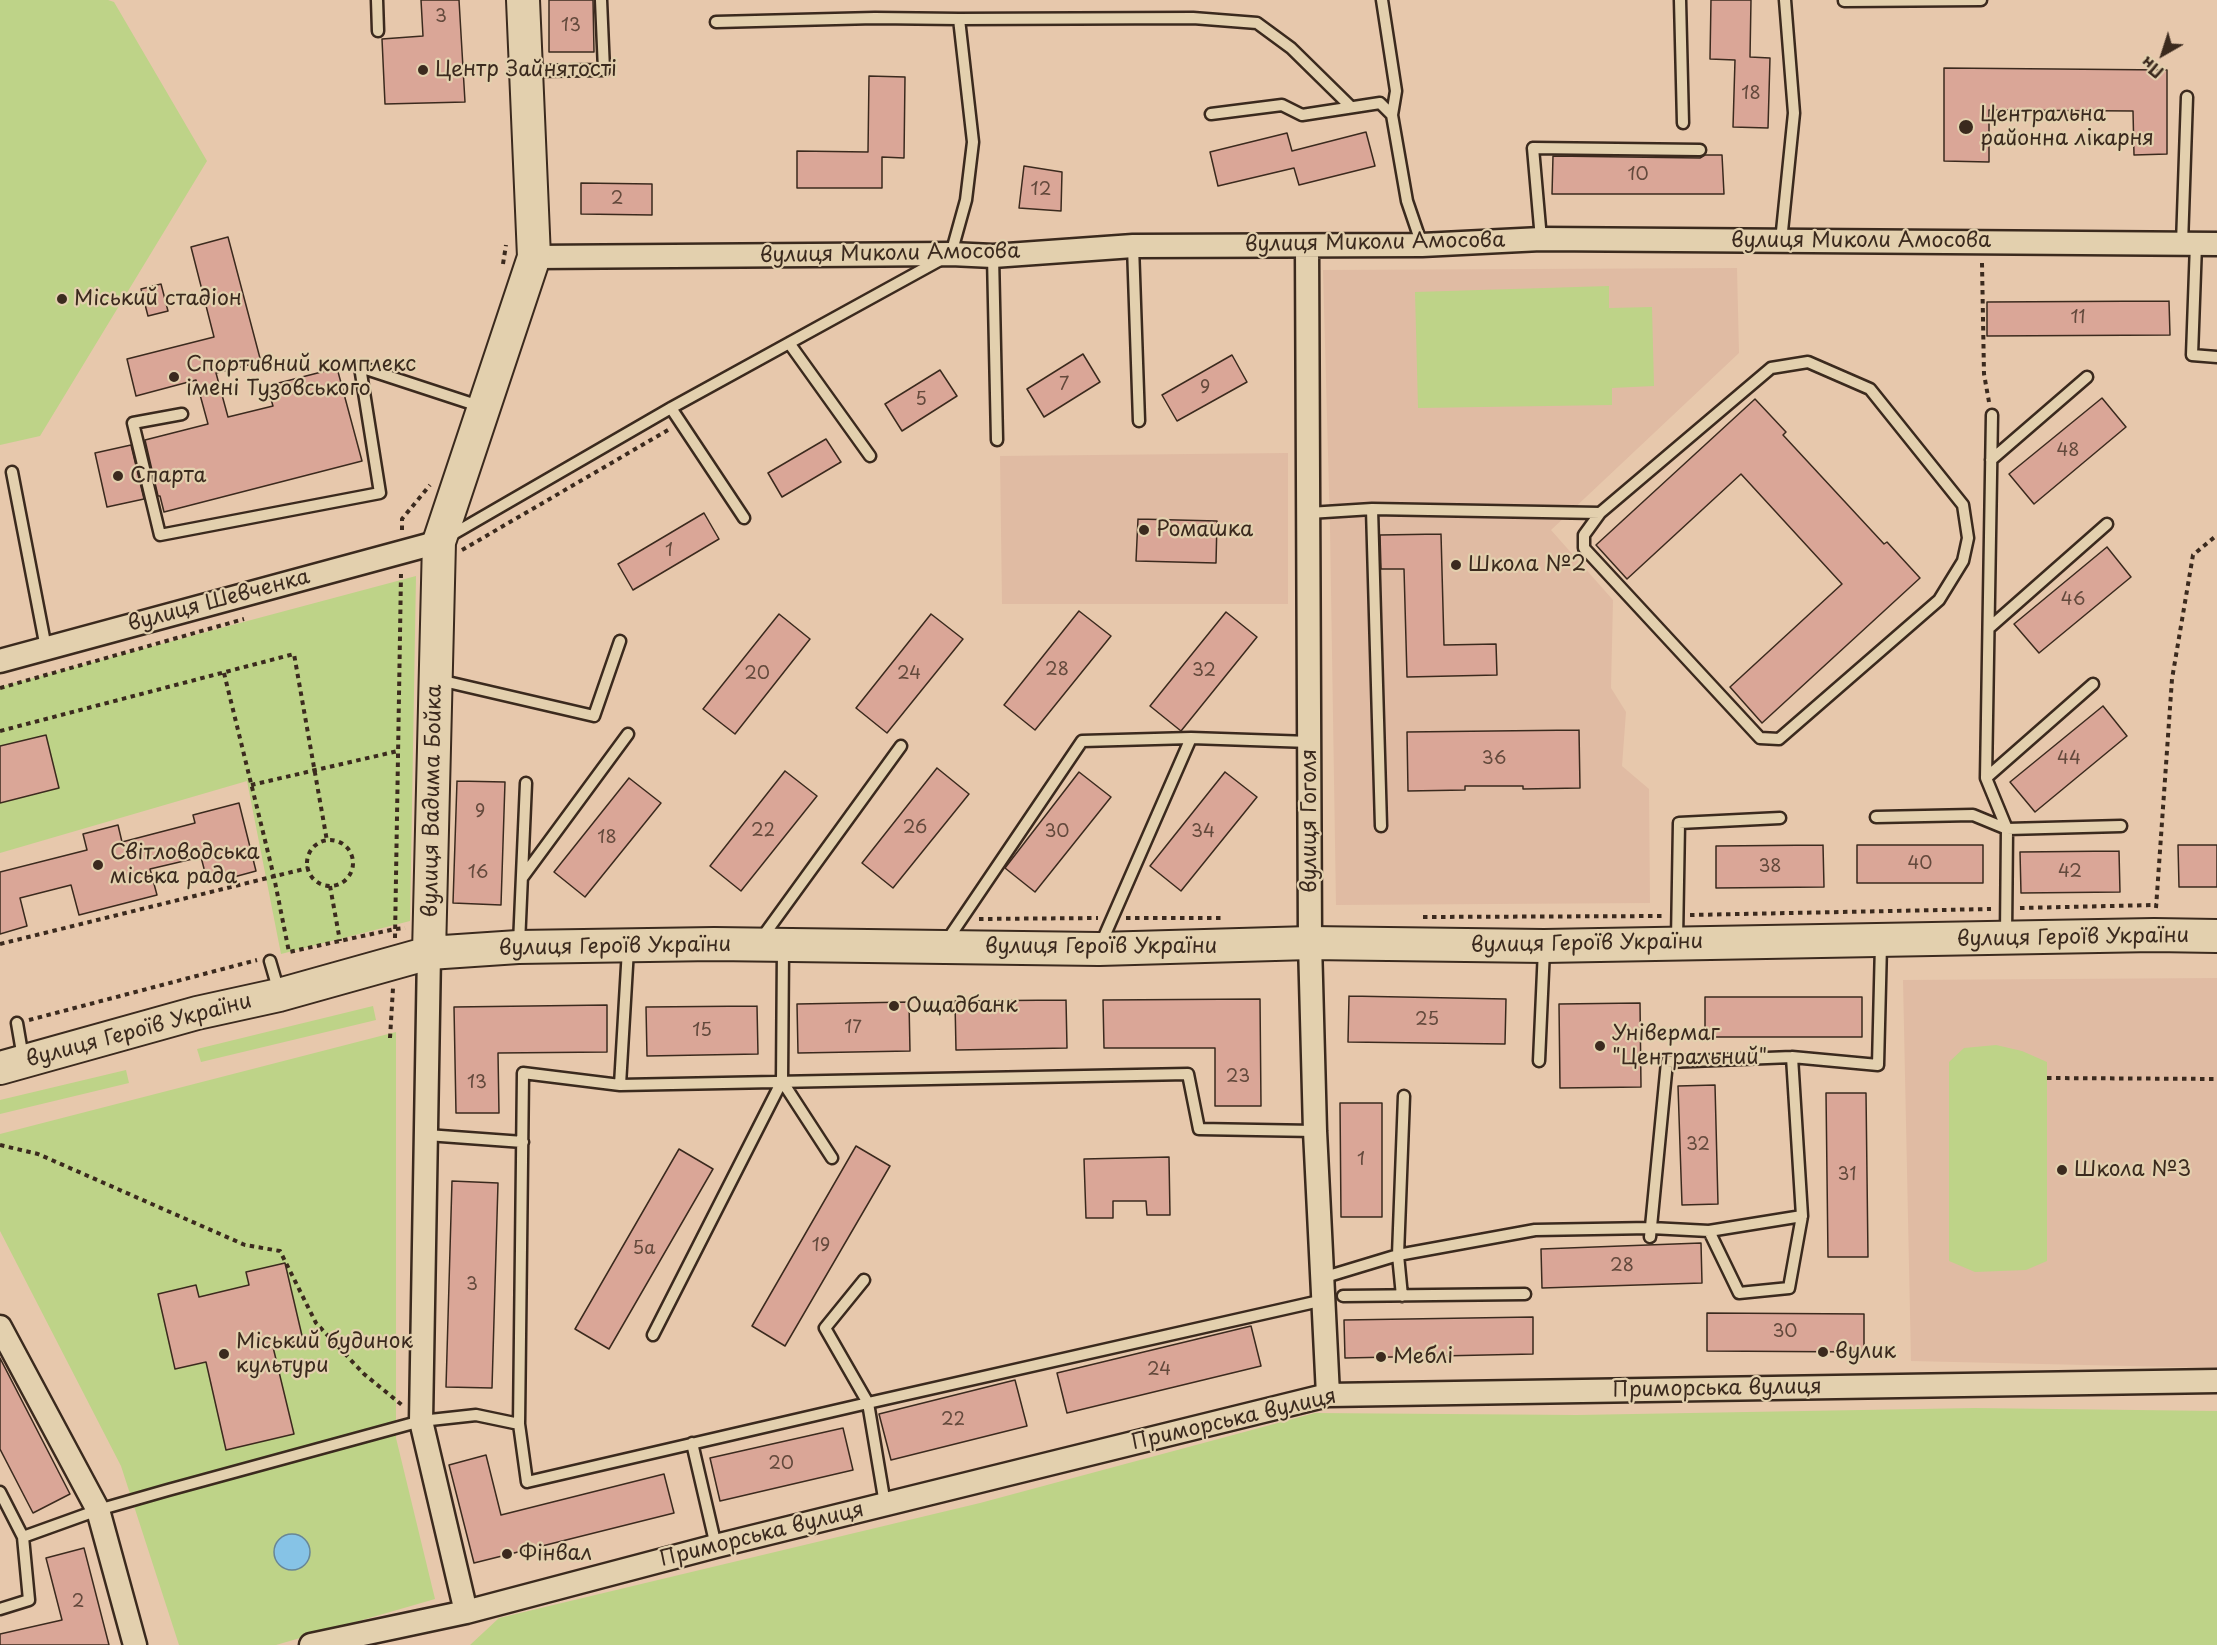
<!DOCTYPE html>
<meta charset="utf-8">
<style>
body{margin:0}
#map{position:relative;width:2217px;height:1645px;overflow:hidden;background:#e7c8ac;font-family:"Playpen Sans",sans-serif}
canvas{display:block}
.north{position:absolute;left:2133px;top:24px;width:60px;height:60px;-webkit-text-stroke:4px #e3d0ae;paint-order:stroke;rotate:219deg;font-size:16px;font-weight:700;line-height:24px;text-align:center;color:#3b2a1e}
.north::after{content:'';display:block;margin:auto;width:21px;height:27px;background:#3b2a1e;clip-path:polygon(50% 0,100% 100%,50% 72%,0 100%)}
</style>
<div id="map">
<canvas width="2217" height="1645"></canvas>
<div class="north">Пн</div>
</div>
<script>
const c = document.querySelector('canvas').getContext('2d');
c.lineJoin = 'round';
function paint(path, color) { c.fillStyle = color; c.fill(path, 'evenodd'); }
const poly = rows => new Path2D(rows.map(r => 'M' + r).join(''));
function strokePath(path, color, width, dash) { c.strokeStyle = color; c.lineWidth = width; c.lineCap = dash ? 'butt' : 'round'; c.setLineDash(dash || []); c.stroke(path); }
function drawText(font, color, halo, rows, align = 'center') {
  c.font = font + ' "Playpen Sans",sans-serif'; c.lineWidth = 4.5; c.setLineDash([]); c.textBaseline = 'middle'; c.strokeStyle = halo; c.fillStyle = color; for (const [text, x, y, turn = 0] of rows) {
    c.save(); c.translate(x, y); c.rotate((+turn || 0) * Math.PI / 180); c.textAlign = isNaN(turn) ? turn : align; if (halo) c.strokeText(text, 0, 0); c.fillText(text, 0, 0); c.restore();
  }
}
paint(poly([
 [1737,268,1739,353,1551,530,1613,600,1611,688,1626,712,1622,766,1649,789,1650,903,1336,905,1330,527,1323,270],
 [1288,453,1288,604,1002,604,1000,456],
 [2217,978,2217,1368,1911,1361,1903,980]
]), '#e0bba3');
paint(poly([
 [0,0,108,0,114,2,207,161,40,436,0,445],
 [1609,286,1609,308,1652,307,1654,386,1612,388,1612,405,1418,408,1415,292],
 [416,576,410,921,281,954,247,781,0,853,0,687],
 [373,1006,376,1020,201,1062,197,1049],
 [396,1032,396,1438,435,1599,276,1645,179,1645,121,1466,0,1231,0,1134],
 [1996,1045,2022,1051,2047,1062,2047,1261,2026,1270,1975,1272,1949,1261,1949,1062,1964,1048],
 [126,1070,129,1083,0,1114,0,1100],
 [1975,1408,2217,1411,2217,1645,470,1645,499,1618,980,1503,1315,1413,1577,1415]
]), '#bed388');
const water = poly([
 '274 1552a18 18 0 1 1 36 0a18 18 0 1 1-36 0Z'
]);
paint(water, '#86c3e6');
strokePath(water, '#688696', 1.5);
const building = poly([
 [421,0,459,0,465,102,385,104,382,39,423,36,421,0],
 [549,0,593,0,594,52,549,52,549,0],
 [1711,0,1751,0,1750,57,1770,58,1768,128,1733,127,1735,60,1710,59,1711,0],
 [1944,68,2167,70,2167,154,2134,155,2133,111,1989,110,1989,162,1944,161,1944,68],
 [869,76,905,77,904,158,882,157,882,188,797,188,797,151,868,152,869,76],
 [1366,132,1375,166,1299,185,1294,168,1218,186,1210,152,1287,133,1292,151,1366,132],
 [1705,155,1722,155,1724,194,1552,194,1553,156,1700,158,1705,155],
 [1024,166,1062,172,1061,211,1019,208,1024,166],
 [581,183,652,184,652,215,581,214,581,183],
 [228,237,261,362,216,373,228,417,273,406,267,386,337,368,362,461,164,512,160,496,158,496,145,440,208,424,196,380,136,396,127,359,214,337,191,247,228,237],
 [161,284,168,311,148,316,141,289,161,284],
 [2169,301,2170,335,1987,336,1987,302,2169,301],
 [1083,354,1100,382,1044,417,1027,389,1083,354],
 [1232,355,1247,382,1177,421,1162,395,1232,355],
 [940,370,957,396,902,431,885,404,940,370],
 [2102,398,2126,427,2034,504,2009,474,2102,398],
 [1755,399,1786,432,1783,435,1884,544,1887,542,1920,578,1762,723,1730,687,1842,584,1741,474,1627,579,1596,545,1755,399],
 [826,439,841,462,782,497,768,473,826,439],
 [131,445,144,499,107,507,95,453,131,445],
 [704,513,719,539,633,590,618,564,704,513],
 [1138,519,1217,521,1216,563,1136,561,1138,519],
 [1441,534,1444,645,1496,644,1497,675,1407,677,1404,569,1381,569,1380,535,1441,534],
 [2107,547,2131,577,2039,653,2014,624,2107,547],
 [1079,611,1111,636,1035,730,1004,705,1079,611],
 [1226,612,1257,637,1181,731,1150,706,1226,612],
 [779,614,810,639,735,734,703,709,779,614],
 [931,614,963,639,887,733,856,708,931,614],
 [2103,706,2127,736,2035,812,2010,782,2103,706],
 [1579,730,1580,788,1523,789,1523,786,1465,786,1465,790,1408,791,1407,732,1579,730],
 [46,735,59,788,0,803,0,746,46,735],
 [937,768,969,794,893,888,862,863,937,768],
 [785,771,817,796,741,891,710,866,785,771],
 [1079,772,1111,797,1035,892,1005,868,1079,772],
 [1225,772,1257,797,1181,891,1150,866,1225,772],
 [629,778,661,803,585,897,554,872,629,778],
 [457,781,505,782,501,905,453,903,457,781],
 [239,803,256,871,208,884,201,857,150,869,157,895,79,915,71,885,20,898,27,926,0,934,0,872,87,850,83,834,118,825,122,842,195,823,193,815,239,803],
 [1823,845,1824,887,1716,888,1716,846,1823,845],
 [1857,845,1983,845,1983,883,1857,883,1857,845],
 [2178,845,2217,845,2217,887,2179,887,2178,845],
 [2119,851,2120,892,2021,893,2020,852,2119,851],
 [1349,996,1506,999,1505,1044,1348,1042,1349,996],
 [1705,997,1862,997,1862,1037,1705,1037,1705,997],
 [1260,999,1261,1106,1215,1106,1215,1048,1104,1048,1103,1000,1260,999],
 [1066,1000,1067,1048,956,1050,955,1001,1066,1000],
 [909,1002,910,1051,798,1053,797,1004,909,1002],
 [1640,1003,1641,1087,1560,1088,1559,1004,1640,1003],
 [607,1005,607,1052,498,1053,499,1113,456,1113,454,1007,607,1005],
 [757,1006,758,1054,647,1056,646,1007,757,1006],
 [1715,1085,1718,1204,1682,1205,1678,1086,1715,1085],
 [1826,1093,1866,1093,1868,1257,1828,1257,1826,1093],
 [1340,1103,1382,1103,1382,1217,1341,1217,1340,1103],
 [856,1146,890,1166,785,1346,752,1326,856,1146],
 [679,1149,713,1169,609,1349,575,1329,679,1149],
 [1169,1157,1170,1215,1147,1215,1146,1201,1113,1201,1113,1218,1086,1218,1084,1159,1169,1157],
 [452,1181,498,1183,492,1388,446,1387,452,1181],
 [1701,1243,1702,1283,1542,1288,1541,1249,1701,1243],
 [285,1263,303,1340,273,1347,294,1434,226,1450,206,1362,175,1369,158,1294,196,1285,199,1297,249,1285,246,1272,285,1263],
 [1707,1313,1864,1314,1864,1352,1707,1351,1707,1313],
 [1533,1317,1533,1354,1345,1358,1344,1320,1533,1317],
 [1251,1326,1261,1366,1067,1413,1057,1373,1251,1326],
 [0,1358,70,1494,33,1513,0,1449,0,1358],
 [1015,1380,1027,1426,891,1460,879,1414,1015,1380],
 [843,1428,853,1470,720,1501,710,1458,843,1428],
 [486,1455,501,1515,664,1474,674,1513,474,1563,449,1465,486,1455],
 [84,1548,109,1645,0,1645,0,1634,62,1620,46,1558,84,1548]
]);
paint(building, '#daa697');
strokePath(building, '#3b2a1e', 1.5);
const lane = poly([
 [377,0,378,31],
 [1382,0,1396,91,1392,115],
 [1680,0,1683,123],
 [1844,1,1981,0],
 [959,19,1193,18,1257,23,1291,48,1350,106],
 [530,71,604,70,601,0],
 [1211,114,1282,105,1302,115,1380,103,1392,115,1407,201,1422,245],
 [1541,239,1533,148,1700,150],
 [1781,241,1794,113,1785,0],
 [2182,244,2187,97],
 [2196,244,2192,355,2217,357],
 [1133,246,1139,421],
 [993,256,997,440],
 [789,343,870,456],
 [671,408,744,518],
 [182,414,133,423,160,535,380,493,360,367,482,407],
 [1992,415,1986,778,2007,829,2006,935],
 [1991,460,2087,377],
 [12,472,46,648],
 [1372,509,1381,826],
 [1309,513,1372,509,1600,513,1771,368,1808,362,1870,389,1963,505,1968,538,1963,561,1939,600,1779,739,1760,738,1584,548,1584,535,1600,513],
 [448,537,671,408,951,254,966,200,973,142,959,19,875,18,716,22],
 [1989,628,2107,524],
 [439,680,594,716,620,641],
 [1986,778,2093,684],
 [1876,817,1973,815,2007,829,2121,826],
 [522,878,628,734],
 [761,939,901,746],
 [1677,940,1679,823,1780,818],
 [946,942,1082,741,1191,738,1310,742],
 [519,944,526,783],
 [1100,946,1191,738],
 [270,961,279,992],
 [17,1023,23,1058],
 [1539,1061,1544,949],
 [782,1081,832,1158],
 [620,1085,1188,1074,1199,1129,1315,1131],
 [427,1135,523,1142],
 [1709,1231,1739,1293,1789,1288,1802,1216],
 [1650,1237,1667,1062,1792,1057],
 [1322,1278,1398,1255,1535,1230,1651,1228,1709,1231,1802,1216,1792,1057,1878,1065,1881,944],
 [864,1280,825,1328,868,1403,885,1504],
 [1343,1296,1525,1294],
 [1402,1296,1398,1255,1404,1096],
 [653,1335,782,1081,783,948],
 [519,1424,523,1073,620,1085,628,949],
 [692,1443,716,1546],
 [0,1492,23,1537,29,1600,0,1609],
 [23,1537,98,1510,168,1490,421,1421,476,1415,519,1424,527,1482,868,1403,1324,1300]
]);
const street = poly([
 [1307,246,1310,943,1315,1131,1328,1395],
 [534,257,951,254,993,256,1133,246,1422,245,1541,239,2217,244],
 [0,661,439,542],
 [429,953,421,1421,466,1612],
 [0,1327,98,1510,135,1645],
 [311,1645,466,1612,716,1546,1328,1395,2217,1381]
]);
const secondary = poly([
 [429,953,439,542,534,257,523,0],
 [0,1068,197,1013,279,995,429,953,518,947,714,944,1099,949,1310,943,1544,946,2154,935,2217,936]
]);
strokePath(lane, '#3b2a1e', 15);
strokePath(street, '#3b2a1e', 27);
strokePath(secondary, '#3b2a1e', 36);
strokePath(poly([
 [1982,263,1984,374,1989,402],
 [503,264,506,245],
 [402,530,402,519,430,485],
 [462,550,668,430],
 [224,673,274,877,289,952,395,929,405,928],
 [0,688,244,619],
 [0,731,294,654,327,841],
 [251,785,398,751],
 '307 863a23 23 0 1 1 46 0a23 23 0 1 1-46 0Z',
 [330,886,340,941],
 [2020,908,2156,905],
 [2156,908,2172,679,2193,555,2217,535],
 [1690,915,1991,909],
 [1423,917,1665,916],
 [1126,918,1224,918],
 [979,919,1098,918],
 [395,938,401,574],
 [0,944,308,868],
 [29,1020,257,960],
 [390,1038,393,988],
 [2047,1078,2217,1079],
 [0,1145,38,1154,245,1245,280,1251,316,1323,364,1374,402,1405]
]), '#3b2a1e', 4, [4.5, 4.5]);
strokePath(lane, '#e3d0ae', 10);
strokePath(street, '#e3d0ae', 22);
strokePath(secondary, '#e3d0ae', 32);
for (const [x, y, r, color] of [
 [423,70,6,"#3b2a1e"],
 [1966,127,8,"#3b2a1e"],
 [62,299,6,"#3b2a1e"],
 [174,377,6,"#3b2a1e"],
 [118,476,6,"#3b2a1e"],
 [1144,530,6,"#3b2a1e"],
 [1456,565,6,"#3b2a1e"],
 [98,865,6,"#3b2a1e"],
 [894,1006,6,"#3b2a1e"],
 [1600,1046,6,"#3b2a1e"],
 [2062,1170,6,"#3b2a1e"],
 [1823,1352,6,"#3b2a1e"],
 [224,1354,6,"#3b2a1e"],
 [1381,1357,6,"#3b2a1e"],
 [507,1554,6,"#3b2a1e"]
]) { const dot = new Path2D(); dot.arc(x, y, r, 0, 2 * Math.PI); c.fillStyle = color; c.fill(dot); strokePath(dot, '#e3d0ae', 2); }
drawText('18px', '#63493c', null, [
 ["3",441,17],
 ["13",571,26],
 ["18",1751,94],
 ["10",1638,175],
 ["12",1041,190],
 ["2",617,199],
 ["11",2078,318],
 ["7",1064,385],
 ["9",1205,388],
 ["5",921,400],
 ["48",2068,451],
 ["1",669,551],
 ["46",2073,600],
 ["28",1057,670],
 ["32",1204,671],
 ["20",757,674],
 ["24",909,674],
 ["36",1494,759],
 ["44",2069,759],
 ["9",480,812],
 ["26",915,828],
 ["22",763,831],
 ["30",1057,832],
 ["34",1203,832],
 ["18",607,838],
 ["40",1920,864],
 ["38",1770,867],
 ["42",2070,872],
 ["16",478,873],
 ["25",1427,1020],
 ["17",853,1028],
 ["15",702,1031],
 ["23",1238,1077],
 ["13",477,1083],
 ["32",1698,1145],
 ["1",1361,1160],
 ["31",1847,1175],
 ["19",821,1246],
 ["5а",644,1249],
 ["28",1622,1266],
 ["3",472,1285],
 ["30",1785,1332],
 ["24",1159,1370],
 ["22",953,1420],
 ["20",781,1464],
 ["2",78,1602]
]);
drawText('21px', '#3b2a1e', '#e3d0ae', [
 ["Центр Зайнятості",435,70],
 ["Центральна",1980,115],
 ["районна лікарня",1980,139],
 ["Міський стадіон",74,299],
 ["Спортивний комплекс",186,365],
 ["імені Тузовського",186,389],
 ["Спарта",130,476],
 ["Ромашка",1156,530],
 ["Школа №2",1468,565],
 ["Світловодська",110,853],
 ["міська рада",110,877],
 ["Ощадбанк",906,1006],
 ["Універмаг",1612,1034],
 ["\"Центральний\"",1612,1058],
 ["Школа №3",2074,1170],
 ["Міський будинок",236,1342],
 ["культури",236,1366],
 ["вулик",1835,1352],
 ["Меблі",1393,1357],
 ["Фінвал",519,1554]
], 'left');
drawText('21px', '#3b2a1e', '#e3d0ae', [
 ["вулиця Миколи Амосова",1861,241],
 ["вулиця Миколи Амосова",1375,243,-1],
 ["вулиця Миколи Амосова",890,254,-1],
 ["вулиця Шевченка",219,601,-15],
 ["вулиця Вадима Бойка",433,801,-89],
 ["вулиця Гоголя",1310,821,-90],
 ["вулиця Героїв України",2073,938,-1],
 ["вулиця Героїв України",1587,944,-1],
 ["вулиця Героїв України",615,947,-1],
 ["вулиця Героїв України",1101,947],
 ["вулиця Героїв України",139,1031,-15],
 ["Приморська вулиця",1717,1389,-1],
 ["Приморська вулиця",1234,1420,-13],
 ["Приморська вулиця",762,1535,-14]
]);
</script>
